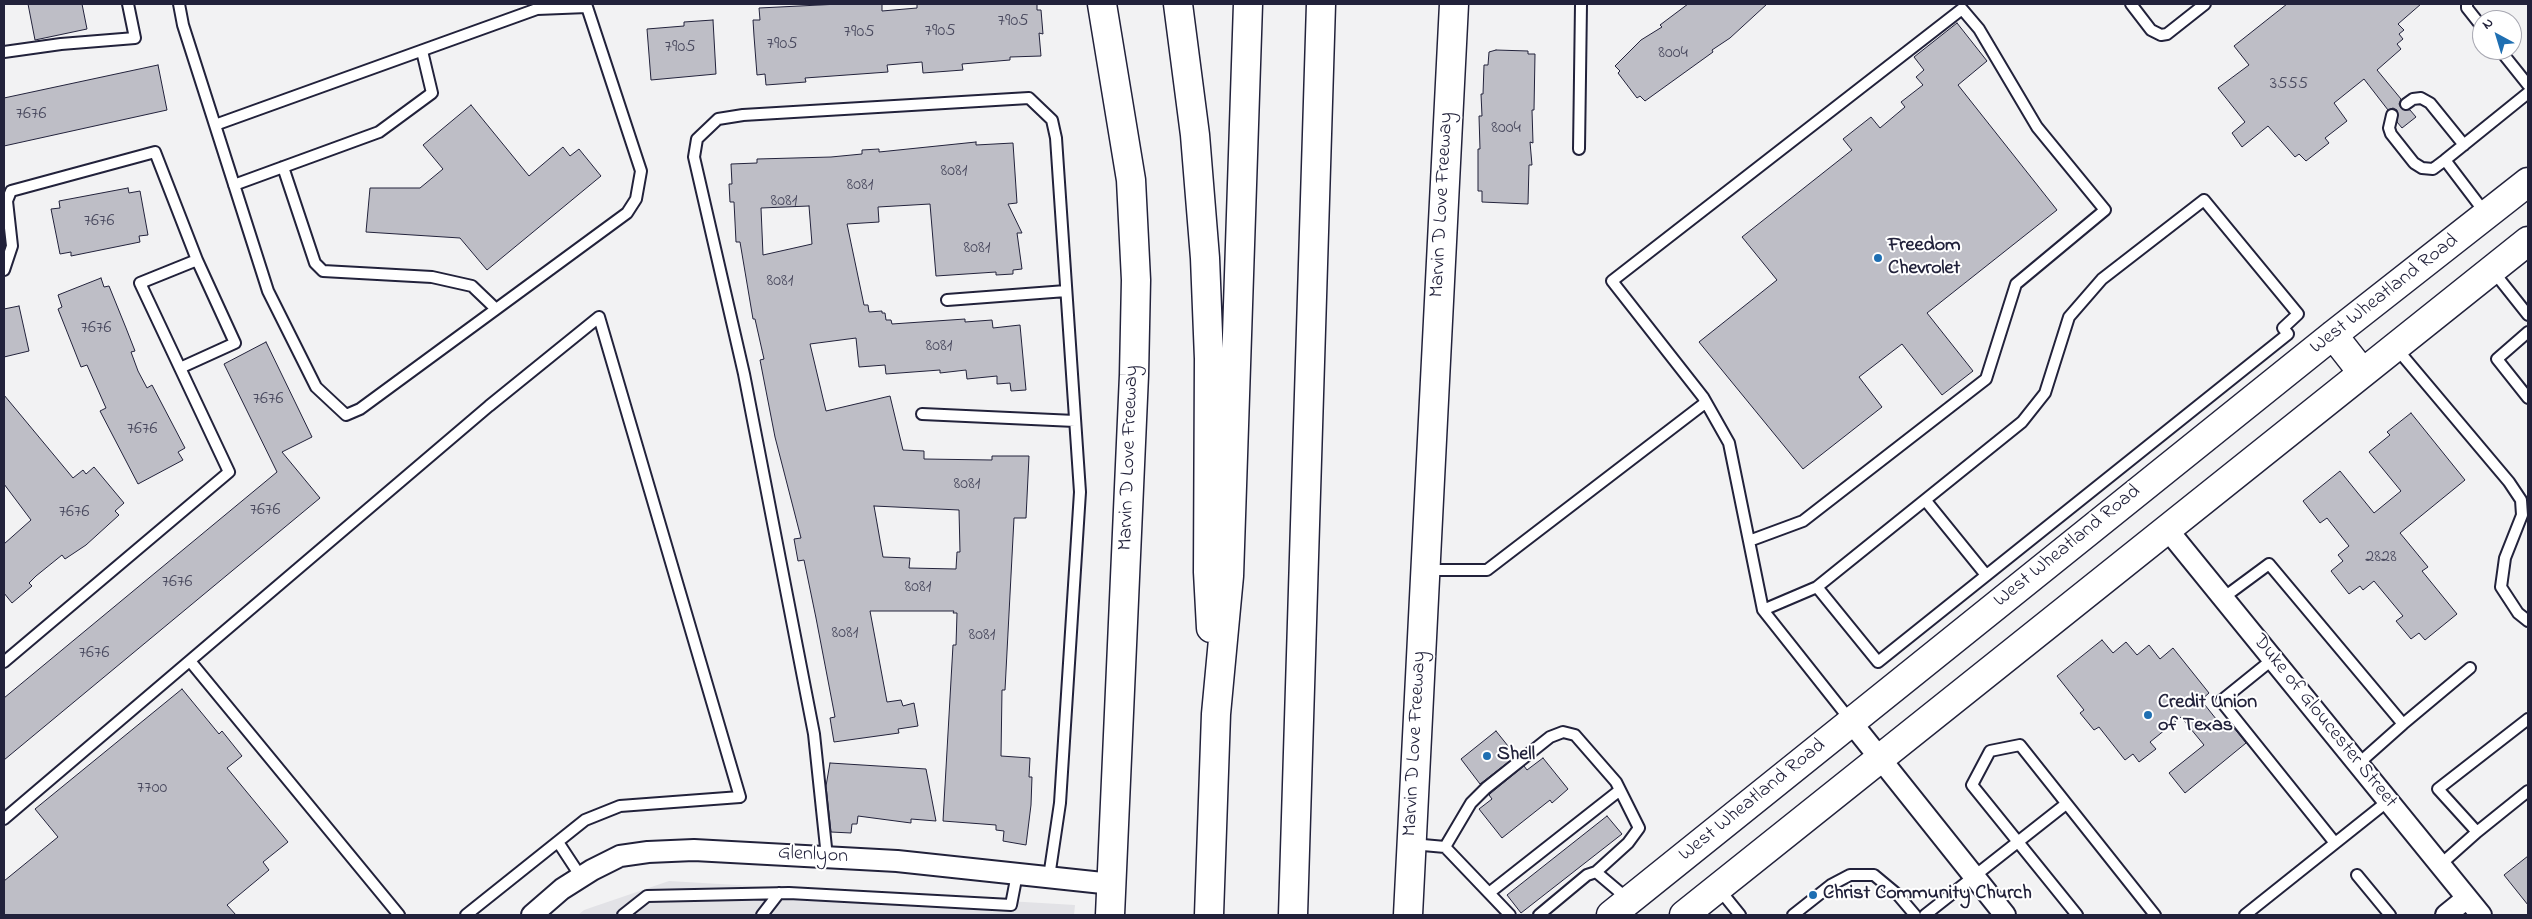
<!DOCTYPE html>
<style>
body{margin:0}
#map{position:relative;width:2532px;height:919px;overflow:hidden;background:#f2f2f3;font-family:"Indie Flower",sans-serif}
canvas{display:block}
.frame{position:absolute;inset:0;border:5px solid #22223b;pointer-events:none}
.north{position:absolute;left:2472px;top:10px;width:50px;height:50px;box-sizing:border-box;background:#fff;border:1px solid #a7a7b1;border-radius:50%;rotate:321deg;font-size:14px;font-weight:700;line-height:20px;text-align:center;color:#22223b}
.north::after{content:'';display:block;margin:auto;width:18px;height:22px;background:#1f6fb2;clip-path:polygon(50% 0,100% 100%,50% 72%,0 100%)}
</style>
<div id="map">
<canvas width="2532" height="919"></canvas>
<div class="frame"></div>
<div class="north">N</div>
</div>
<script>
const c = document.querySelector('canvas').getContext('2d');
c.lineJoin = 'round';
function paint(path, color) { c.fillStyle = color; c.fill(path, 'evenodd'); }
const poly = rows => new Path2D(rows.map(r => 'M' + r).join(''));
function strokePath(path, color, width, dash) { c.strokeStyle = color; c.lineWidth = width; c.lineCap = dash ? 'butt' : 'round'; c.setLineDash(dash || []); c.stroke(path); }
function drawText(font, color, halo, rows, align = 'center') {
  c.font = font + ' "Indie Flower",sans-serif'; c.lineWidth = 4; c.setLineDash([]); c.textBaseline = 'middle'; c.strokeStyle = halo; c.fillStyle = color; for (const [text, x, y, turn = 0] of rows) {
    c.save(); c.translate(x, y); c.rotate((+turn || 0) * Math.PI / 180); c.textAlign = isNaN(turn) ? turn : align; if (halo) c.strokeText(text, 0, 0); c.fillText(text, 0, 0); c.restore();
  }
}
paint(poly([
 [669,881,1075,905,1074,915,578,915,584,910]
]), '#e2e2e6');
const building = poly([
 [28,4,82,4,87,29,35,40,28,4],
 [840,4,882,4,882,11,917,8,917,4,1037,4,1037,10,1041,10,1043,34,1039,33,1041,56,1010,57,1010,60,962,64,963,70,923,73,922,62,887,65,888,72,805,78,806,82,766,85,765,74,757,75,754,36,753,20,760,20,759,8,840,4],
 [1688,4,1767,4,1730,38,1712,50,1713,52,1645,101,1640,96,1637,98,1618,73,1620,71,1615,66,1641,40,1662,27,1660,25,1688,4],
 [2287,4,2421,4,2398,24,2404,30,2399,34,2403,39,2397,44,2401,49,2377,70,2401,99,2399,104,2401,108,2410,110,2416,117,2402,128,2397,122,2397,110,2393,108,2388,110,2364,79,2334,103,2347,121,2325,138,2329,143,2306,161,2299,154,2295,157,2268,126,2242,147,2232,133,2245,122,2218,88,2249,65,2234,46,2287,4],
 [713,20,716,74,651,80,647,29,684,26,684,22,713,20],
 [1957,23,1987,61,1958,85,2057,210,1927,313,1973,371,1942,395,1902,344,1859,377,1882,407,1803,469,1699,342,1777,280,1742,237,1852,150,1843,139,1871,117,1880,128,1905,107,1901,102,1923,85,1916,77,1924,70,1914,57,1957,23],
 [1496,50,1528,51,1528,54,1535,54,1534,110,1532,110,1533,143,1530,142,1532,165,1529,165,1528,204,1482,202,1482,191,1478,191,1478,149,1480,149,1479,116,1482,116,1481,94,1483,94,1484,65,1488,65,1489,52,1496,50],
 [158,65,167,110,4,146,4,98,158,65],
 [471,105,529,176,563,147,570,156,579,149,601,176,487,270,460,238,366,232,370,188,420,188,443,169,423,145,471,105],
 [976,142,976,145,1013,143,1017,203,1008,204,1022,233,1017,233,1022,269,1013,270,1013,274,996,275,996,272,936,276,930,204,878,207,879,222,847,224,864,305,868,305,869,312,882,311,882,313,885,313,886,320,891,320,892,324,965,319,965,322,992,320,993,328,1020,325,1026,390,1011,391,1010,383,997,384,997,376,967,379,966,370,940,373,940,370,886,374,885,365,859,367,856,338,810,344,826,411,890,396,903,450,924,451,924,459,992,460,992,456,1029,456,1026,518,1014,518,1005,690,1002,690,1001,756,1030,758,1029,777,1032,777,1031,805,1026,845,1003,841,1004,831,996,830,996,825,943,821,953,645,956,645,957,613,953,613,954,611,870,611,887,702,901,700,903,706,914,703,918,726,898,729,899,733,834,742,830,718,835,717,816,618,804,560,798,561,794,539,801,538,775,437,760,360,764,359,755,319,753,319,740,242,736,242,734,202,730,202,729,184,732,184,731,164,757,163,757,159,831,157,862,154,862,150,879,149,879,152,976,142],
 [809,206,812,244,763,255,761,208,809,206],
 [874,506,959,510,960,552,957,552,956,569,909,568,910,558,883,557,874,506],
 [128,188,129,193,140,191,148,235,139,236,140,242,71,256,71,252,60,254,51,209,60,208,59,201,128,188],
 [101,278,104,287,109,286,126,328,135,351,131,352,138,371,147,388,152,385,185,448,178,452,183,460,138,484,100,411,106,408,87,365,81,367,58,309,62,307,58,295,101,278],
 [19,306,29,351,4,357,4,309,19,306],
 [266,342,312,437,282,452,320,498,4,760,4,698,277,472,224,364,266,342],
 [4,395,73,478,83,470,86,474,94,467,124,503,115,511,119,515,86,545,65,559,62,555,36,576,29,583,32,586,12,603,4,593,4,544,31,520,4,484,4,395],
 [2411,413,2465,480,2400,533,2428,567,2422,571,2457,614,2425,640,2419,633,2411,639,2396,621,2403,616,2374,581,2363,590,2360,586,2349,594,2331,571,2343,561,2338,555,2349,546,2327,518,2320,523,2303,501,2340,471,2374,513,2401,491,2369,452,2390,435,2387,432,2411,413],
 [2102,640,2113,653,2126,642,2137,655,2149,645,2160,659,2173,648,2209,693,2201,700,2224,729,2230,723,2246,743,2185,793,2169,773,2204,745,2181,717,2150,742,2156,749,2139,762,2133,754,2125,760,2099,727,2094,730,2080,713,2084,710,2057,676,2102,640],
 [182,689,219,734,222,731,242,756,227,768,288,842,263,862,269,870,227,905,236,915,4,915,4,881,58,837,35,809,182,689],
 [1496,731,1516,756,1480,784,1461,759,1496,731],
 [1543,758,1568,789,1552,803,1550,800,1502,838,1479,809,1492,799,1489,795,1491,793,1524,766,1527,770,1543,758],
 [830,763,926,769,936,821,911,819,911,823,858,816,857,824,852,824,851,833,831,832,826,786,830,763],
 [1607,816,1622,834,1521,913,1507,895,1607,816],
 [2528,856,2528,905,2504,875,2528,856]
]);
paint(building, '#bebec6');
strokePath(building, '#22223b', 1);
const service = poly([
 [179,4,183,25,215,125,268,291,316,387,346,415,360,409,627,213,636,199,641,171,587,7,537,9,215,125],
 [2131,4,2151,30,2161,35,2167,34,2205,4],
 [2467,4,2467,8,2482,27],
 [2500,50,2528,85],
 [4,52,61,44,135,38,128,4],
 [2406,104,2413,99,2421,98,2430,103,2464,145],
 [2392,115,2389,128,2391,134,2414,163,2422,168,2433,169,2445,160],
 [1579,149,1581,4],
 [283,167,315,263,323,271,432,277,472,286,496,309],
 [234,185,379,132,432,93,422,51],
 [2486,214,2445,160,2528,93],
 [4,270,12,246,7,201,11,191,155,152,197,260,140,283,229,472,4,662],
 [2493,271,2528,315],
 [947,300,1066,291],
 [2528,332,2497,359,2528,398],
 [2397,349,2509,482,2521,500,2522,515,2505,558,2501,587,2518,613,2528,621],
 [180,368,235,343,197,260],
 [922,414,1075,421],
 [1926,501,1986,575],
 [1749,541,1803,521,1986,379,2016,284,2105,210,2037,127,1979,29,1962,9,1612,281,1703,397,1729,443,1749,541,1763,610,1851,721],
 [1426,570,1487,570,1705,403],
 [2223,598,2269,564,2403,724,2358,764],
 [1763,610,1817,587,2022,422,2045,393,2069,317,2102,279,2204,200,2298,314,2283,328,2288,334,1878,662,1817,587],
 [2273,659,2221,701,2335,843],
 [190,661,399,915],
 [2403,724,2470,668],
 [4,819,489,406,599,317,740,797,620,806,585,820,466,915],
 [2477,832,2528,791],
 [558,842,581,877],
 [1412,844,1445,847,1510,915],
 [1445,847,1471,803,1486,788,1550,737,1563,732,1575,735,1616,782,1639,828,1628,843,1596,872],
 [827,857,814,734,744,374,694,157,697,139,718,119,743,115,1029,98,1052,120,1056,138,1080,492,1060,803,1049,877],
 [2440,865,2477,832,2438,789,2528,719],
 [2357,875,2390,915],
 [1719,889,1740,915],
 [1489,893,1620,790],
 [623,915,647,896,789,893,1011,905,1017,874],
 [762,915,779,893],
 [1539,915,1587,875,1596,872,1629,900],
 [1793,915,1831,885,1850,875,1874,875,1898,895,1915,915],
 [1925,915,2066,804],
 [2077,915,1972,785,1990,751,2020,745,2155,915],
 [2245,915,2388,801]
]);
const minor = poly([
 [2167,529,2481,915],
 [1851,722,2005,915],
 [532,915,562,889,592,870,620,856,648,852,694,850,897,861,1112,884],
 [2446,915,2467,898]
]);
const secondary = poly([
 [1102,4,1131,180,1136,280,1134,375,1110,915],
 [2333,335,2362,372],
 [1408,915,1454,4],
 [1611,915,2333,335,2528,182],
 [1684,915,2528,241]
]);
const motorway = poly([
 [1178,4,1195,135,1205,258,1209,359,1208,572,1211,628],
 [1209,915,1216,714,1229,576,1248,4],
 [1293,915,1321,4]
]);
strokePath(service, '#22223b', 14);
strokePath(minor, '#22223b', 24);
strokePath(secondary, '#22223b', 31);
strokePath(motorway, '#22223b', 31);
strokePath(service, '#fff', 10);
strokePath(minor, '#fff', 20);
strokePath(secondary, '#fff', 28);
strokePath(motorway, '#fff', 28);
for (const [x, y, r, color] of [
 [1878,258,5,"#1f6fb2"],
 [2148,715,5,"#1f6fb2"],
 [1487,756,5,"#1f6fb2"],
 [1813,895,5,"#1f6fb2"]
]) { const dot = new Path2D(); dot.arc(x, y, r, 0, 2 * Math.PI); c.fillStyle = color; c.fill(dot); strokePath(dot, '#fff', 2); }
drawText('18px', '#49495e', null, [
 ["7905",1013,22],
 ["7905",940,32],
 ["7905",859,33],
 ["7905",782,45],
 ["7905",680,48],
 ["8004",1673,54],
 ["3555",2289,85],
 ["7676",31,115],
 ["8004",1506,129],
 ["8081",954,172],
 ["8081",860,186],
 ["8081",784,202],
 ["7676",99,222],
 ["8081",977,249],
 ["8081",780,282],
 ["7676",96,329],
 ["8081",939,347],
 ["7676",268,400],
 ["7676",142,430],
 ["8081",967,485],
 ["7676",265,511],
 ["7676",74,513],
 ["2828",2381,558],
 ["7676",177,583],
 ["8081",918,588],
 ["8081",845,634],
 ["8081",982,636],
 ["7676",94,654],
 ["7700",152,789]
]);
drawText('20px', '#22223b', '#fff', [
 ["Marvin D Love Freeway",1443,205,-87],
 ["West Wheatland Road",2385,295,-38],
 ["Marvin D Love Freeway",1130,458,-88],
 ["West Wheatland Road",2068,547,-39],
 ["Duke of Gloucester Street",2324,722,51],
 ["Marvin D Love Freeway",1416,744,-87],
 ["West Wheatland Road",1753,801,-39],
 ["Glenlyon",813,856,3]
]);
drawText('bold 20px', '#22223b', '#fff', [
 ["Freedom",1888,247],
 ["Chevrolet",1888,270],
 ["Credit Union",2158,704],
 ["of Texas",2158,727],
 ["Shell",1497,756],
 ["Christ Community Church",1823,895]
], 'left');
</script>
